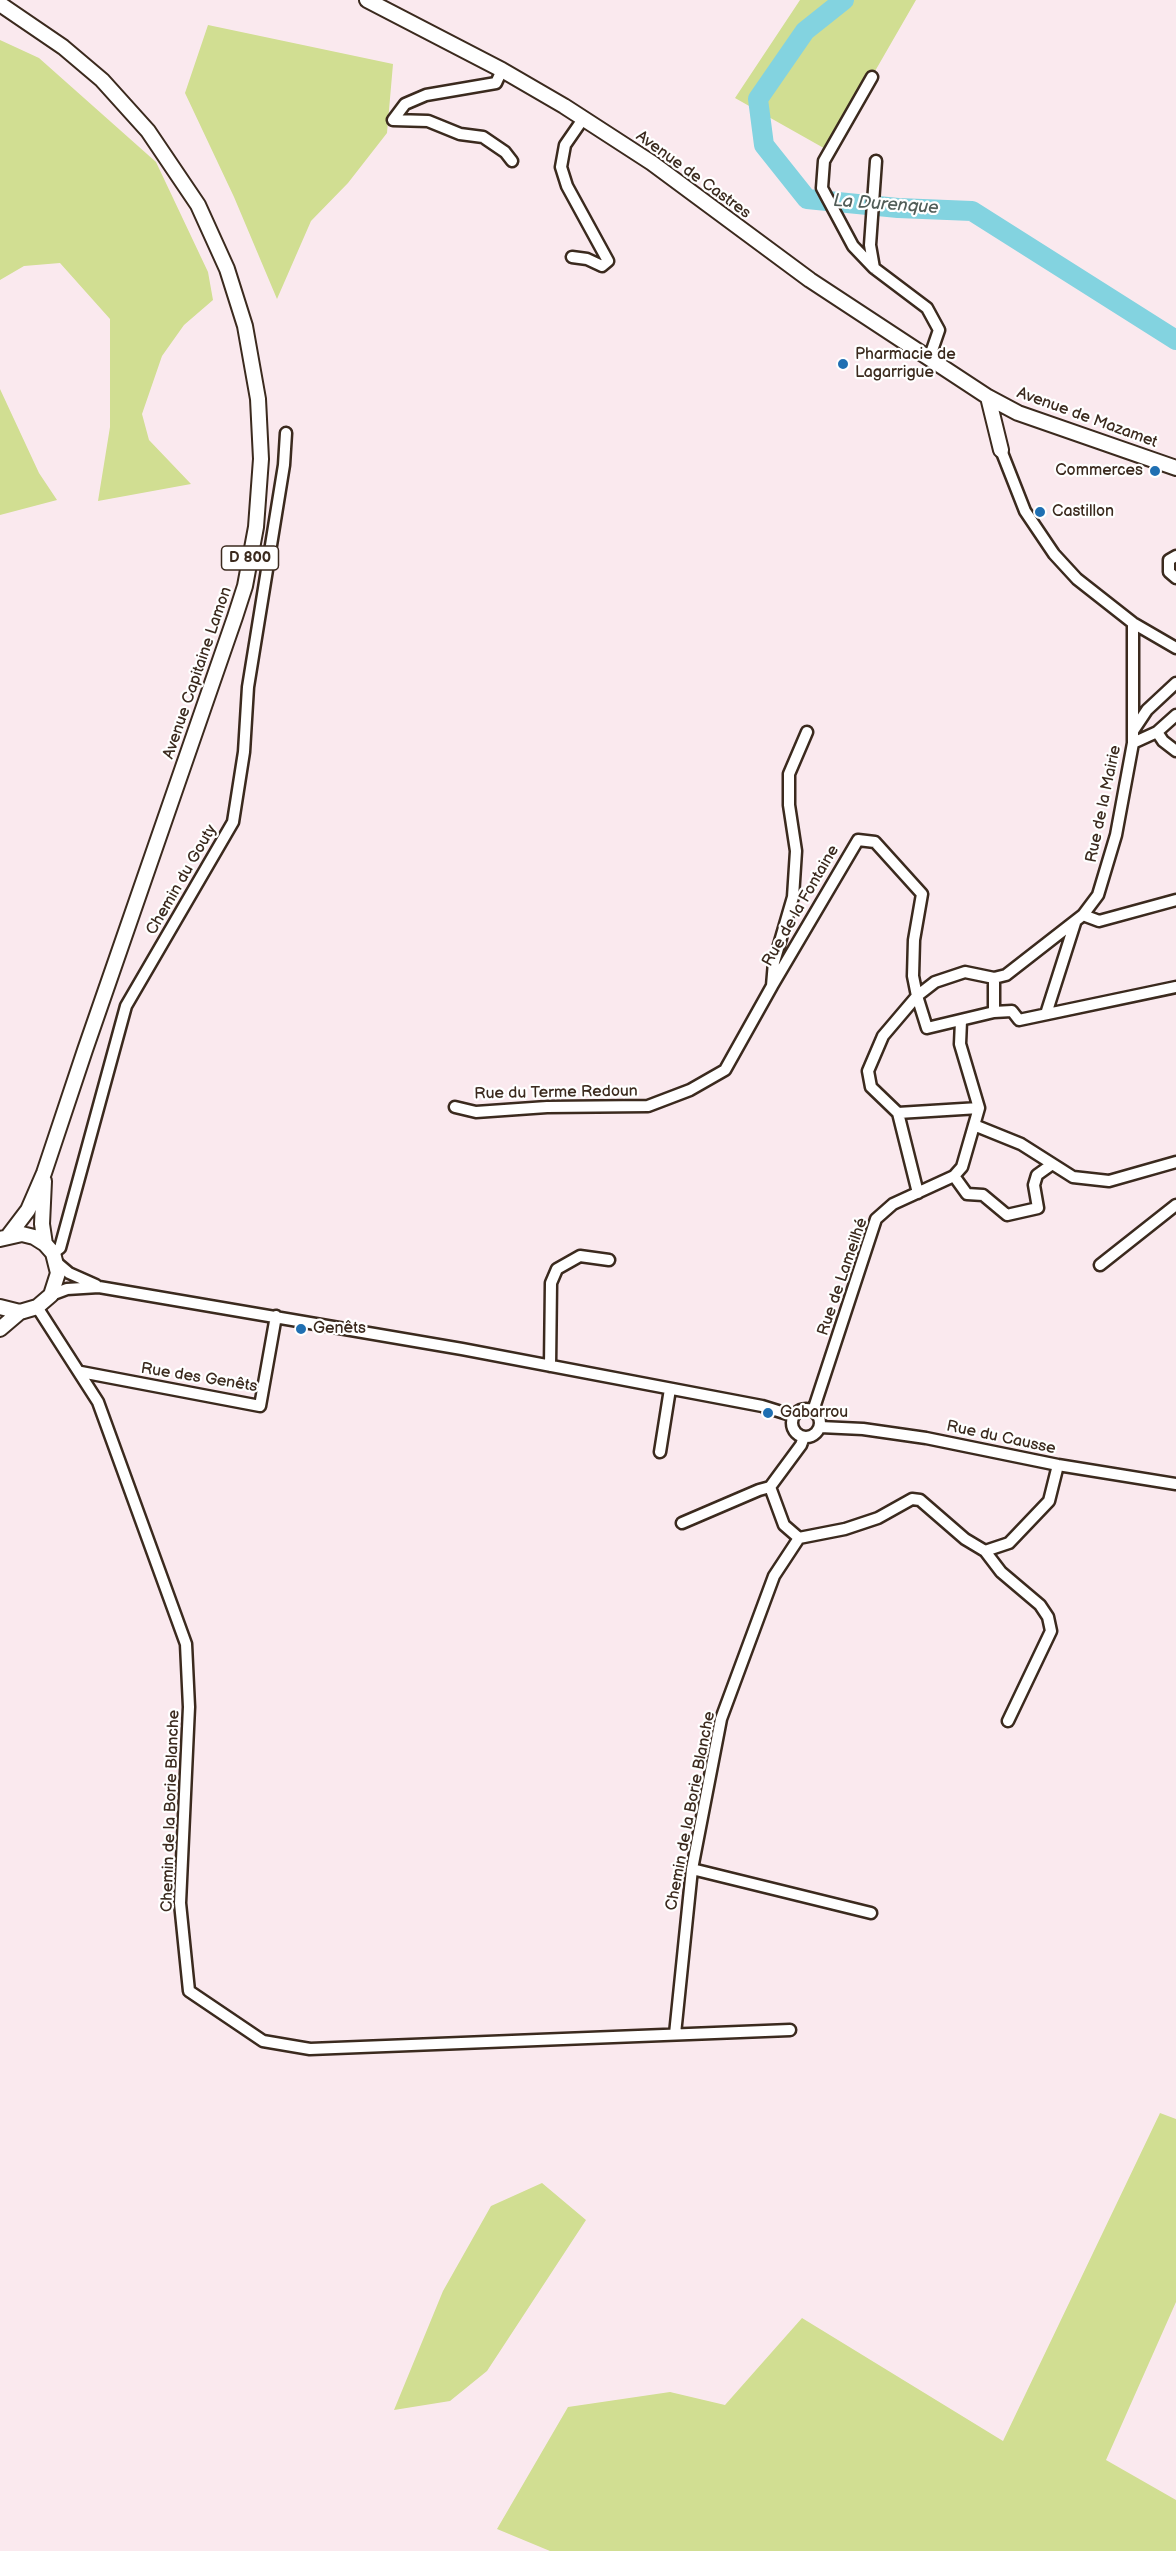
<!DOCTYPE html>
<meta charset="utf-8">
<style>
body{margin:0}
canvas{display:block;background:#fae9ee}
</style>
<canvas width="1176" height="2551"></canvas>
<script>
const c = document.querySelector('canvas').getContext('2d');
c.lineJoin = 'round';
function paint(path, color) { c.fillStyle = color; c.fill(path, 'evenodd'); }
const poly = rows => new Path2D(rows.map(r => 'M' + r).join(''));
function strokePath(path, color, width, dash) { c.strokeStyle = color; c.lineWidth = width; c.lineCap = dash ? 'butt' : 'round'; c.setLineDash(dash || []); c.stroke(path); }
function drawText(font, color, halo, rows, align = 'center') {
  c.font = font + ' "Balsamiq Sans",sans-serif'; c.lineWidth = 4.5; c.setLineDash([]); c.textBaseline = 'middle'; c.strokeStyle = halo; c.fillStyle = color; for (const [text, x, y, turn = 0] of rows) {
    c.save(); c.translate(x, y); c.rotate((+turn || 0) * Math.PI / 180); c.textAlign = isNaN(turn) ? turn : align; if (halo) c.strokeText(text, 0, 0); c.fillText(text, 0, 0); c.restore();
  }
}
paint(poly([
 [800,0,916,0,829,151,735,98],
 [208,25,393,64,387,133,348,183,311,221,277,299,234,197,185,93],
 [0,40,39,58,156,162,208,272,213,300,184,325,162,356,142,414,149,440,191,484,98,501,110,427,110,319,60,263,24,266,0,280],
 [0,389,39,473,57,500,0,515],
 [1160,2113,1176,2119,1176,2302,1106,2460,1176,2500,1176,2551,550,2551,497,2529,568,2407,670,2392,725,2405,802,2318,1003,2441],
 [542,2183,586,2220,487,2371,450,2401,394,2410,443,2291,491,2206]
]), '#d1de92');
strokePath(poly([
 [844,0,805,31,758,99,764,145,807,199,898,208,972,211,1176,340]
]), '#83d3e0', 20);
const minor = poly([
 [502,70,496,83,426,95,405,104,393,120,428,121,460,134,483,137,505,152,512,161],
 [872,77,824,161,822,188,853,246,874,268],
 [876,161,870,245,874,268,927,308,939,330,929,359],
 [572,257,587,259,602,266,608,261,567,186,561,167,565,145,583,119],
 [1001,450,1025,511,1054,554,1077,579,1133,623,1176,648],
 [1176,556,1169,560,1169,572,1176,578],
 [1133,731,1147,710,1176,683],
 [1157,732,1163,741,1176,751],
 [1133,743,1157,732,1176,715],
 [1083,915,1099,921,1176,900],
 [994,978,994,1012],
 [772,986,858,840,875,842,922,894,914,940,913,976,917,996,935,982,965,972,994,978,1006,975,1083,915,1098,895,1116,835,1133,743,1133,623],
 [917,996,927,1028,994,1012,1012,1011,1019,1020,1176,987],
 [1046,1014,1075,923],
 [455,1107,476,1112,547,1107,648,1106,690,1090,725,1070,772,986,774,962,793,897,796,851,789,805,789,774,807,732],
 [898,1113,871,1087,868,1071,883,1036,917,996],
 [898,1113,918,1193],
 [898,1113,979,1108],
 [974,1125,1021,1144,1073,1177,1109,1181,1176,1162],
 [954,1176,967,1194,983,1195,1007,1215,1038,1208,1034,1185,1037,1175,1051,1165],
 [53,1253,60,1248,126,1006,233,822,244,752,248,687,284,465,286,433],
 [56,1262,69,1273,96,1285],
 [1100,1265,1176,1205],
 [51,1295,67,1289,99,1287,462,1349,762,1406,794,1416],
 [37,1307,98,1402,186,1644,189,1707,180,1903,189,1991,263,2041,310,2049,790,2030],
 [550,1366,551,1283,557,1269,580,1256,609,1260],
 [81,1372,260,1406,276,1316],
 '792 1423a14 14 0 1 1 28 0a14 14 0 1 1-28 0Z',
 [813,1411,876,1219,893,1204,954,1176,962,1167,979,1108,960,1044,961,1021],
 [820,1427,863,1429,926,1438,1058,1465,1176,1484],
 [804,1437,801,1445,770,1487,784,1525,799,1538,845,1529,878,1518,912,1499,920,1500,965,1539,985,1551,1009,1543,1049,1501,1058,1465],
 [660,1452,670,1389],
 [682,1523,759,1490,770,1487],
 [985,1551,1001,1572,1040,1605,1048,1617,1051,1631,1008,1721],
 [692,1869,871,1913],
 [675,2034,692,1869,721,1719,774,1576,799,1538]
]);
const major = poly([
 [367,0,502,70,564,106,652,163,810,280,988,397,1018,413,1176,468],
 [0,4,63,47,102,80,148,131,198,205,227,269,245,326,258,399,261,459,256,527,245,586,235,617,85,1050,44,1173,28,1210,9,1235],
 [988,397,1001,450],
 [44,1181,42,1224,45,1244],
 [0,1239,22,1234,34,1237,45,1244,53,1253,58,1273,51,1295,37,1307,20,1312,0,1307],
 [0,1329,20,1312]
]);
strokePath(minor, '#3b2a1e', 15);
strokePath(major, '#3b2a1e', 18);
strokePath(minor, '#fff', 10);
strokePath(major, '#fff', 14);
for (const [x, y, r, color] of [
 [843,364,6,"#1f6fb2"],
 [1155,471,6,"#1f6fb2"],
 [1040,512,6,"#1f6fb2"],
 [301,1329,6,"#1f6fb2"],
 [768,1413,6,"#1f6fb2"]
]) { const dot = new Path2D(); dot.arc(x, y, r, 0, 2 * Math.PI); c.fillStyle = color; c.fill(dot); strokePath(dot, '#fff', 2); }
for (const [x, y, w] of [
 [250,558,57]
]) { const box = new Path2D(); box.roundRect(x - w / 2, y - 12, w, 24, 4.5); c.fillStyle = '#fff'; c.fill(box); strokePath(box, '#3b2a1e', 1.5); }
drawText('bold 15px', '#3b2a1e', null, [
 ["D 800",250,558]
]);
drawText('16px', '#3b2a1e', '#fff', [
 ["Avenue de Castres",693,175,36],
 ["Avenue de Mazamet",1087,418,20],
 ["Avenue Capitaine Lamon",198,673,-71],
 ["Rue de la Mairie",1104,804,-78],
 ["Chemin du Gouty",182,880,-60],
 ["Rue de la Fontaine",801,906,-60],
 ["Rue du Terme Redoun",556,1093,-1],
 ["Rue de Lameilhé",843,1277,-71],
 ["Rue des Genêts",199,1378,9],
 ["Rue du Causse",1001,1438,12],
 ["Chemin de la Borie Blanche",171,1811,-88],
 ["Chemin de la Borie Blanche",691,1811,-79]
]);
drawText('16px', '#3b2a1e', '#fff', [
 ["Pharmacie de",855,355],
 ["Lagarrigue",855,373],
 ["Commerces",1143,471,"right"],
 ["Castillon",1052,512],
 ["Genêts",313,1329],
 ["Gabarrou",780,1413]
], 'left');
drawText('italic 18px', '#515d58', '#fff', [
 ["La Durenque",886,205,4]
]);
</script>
